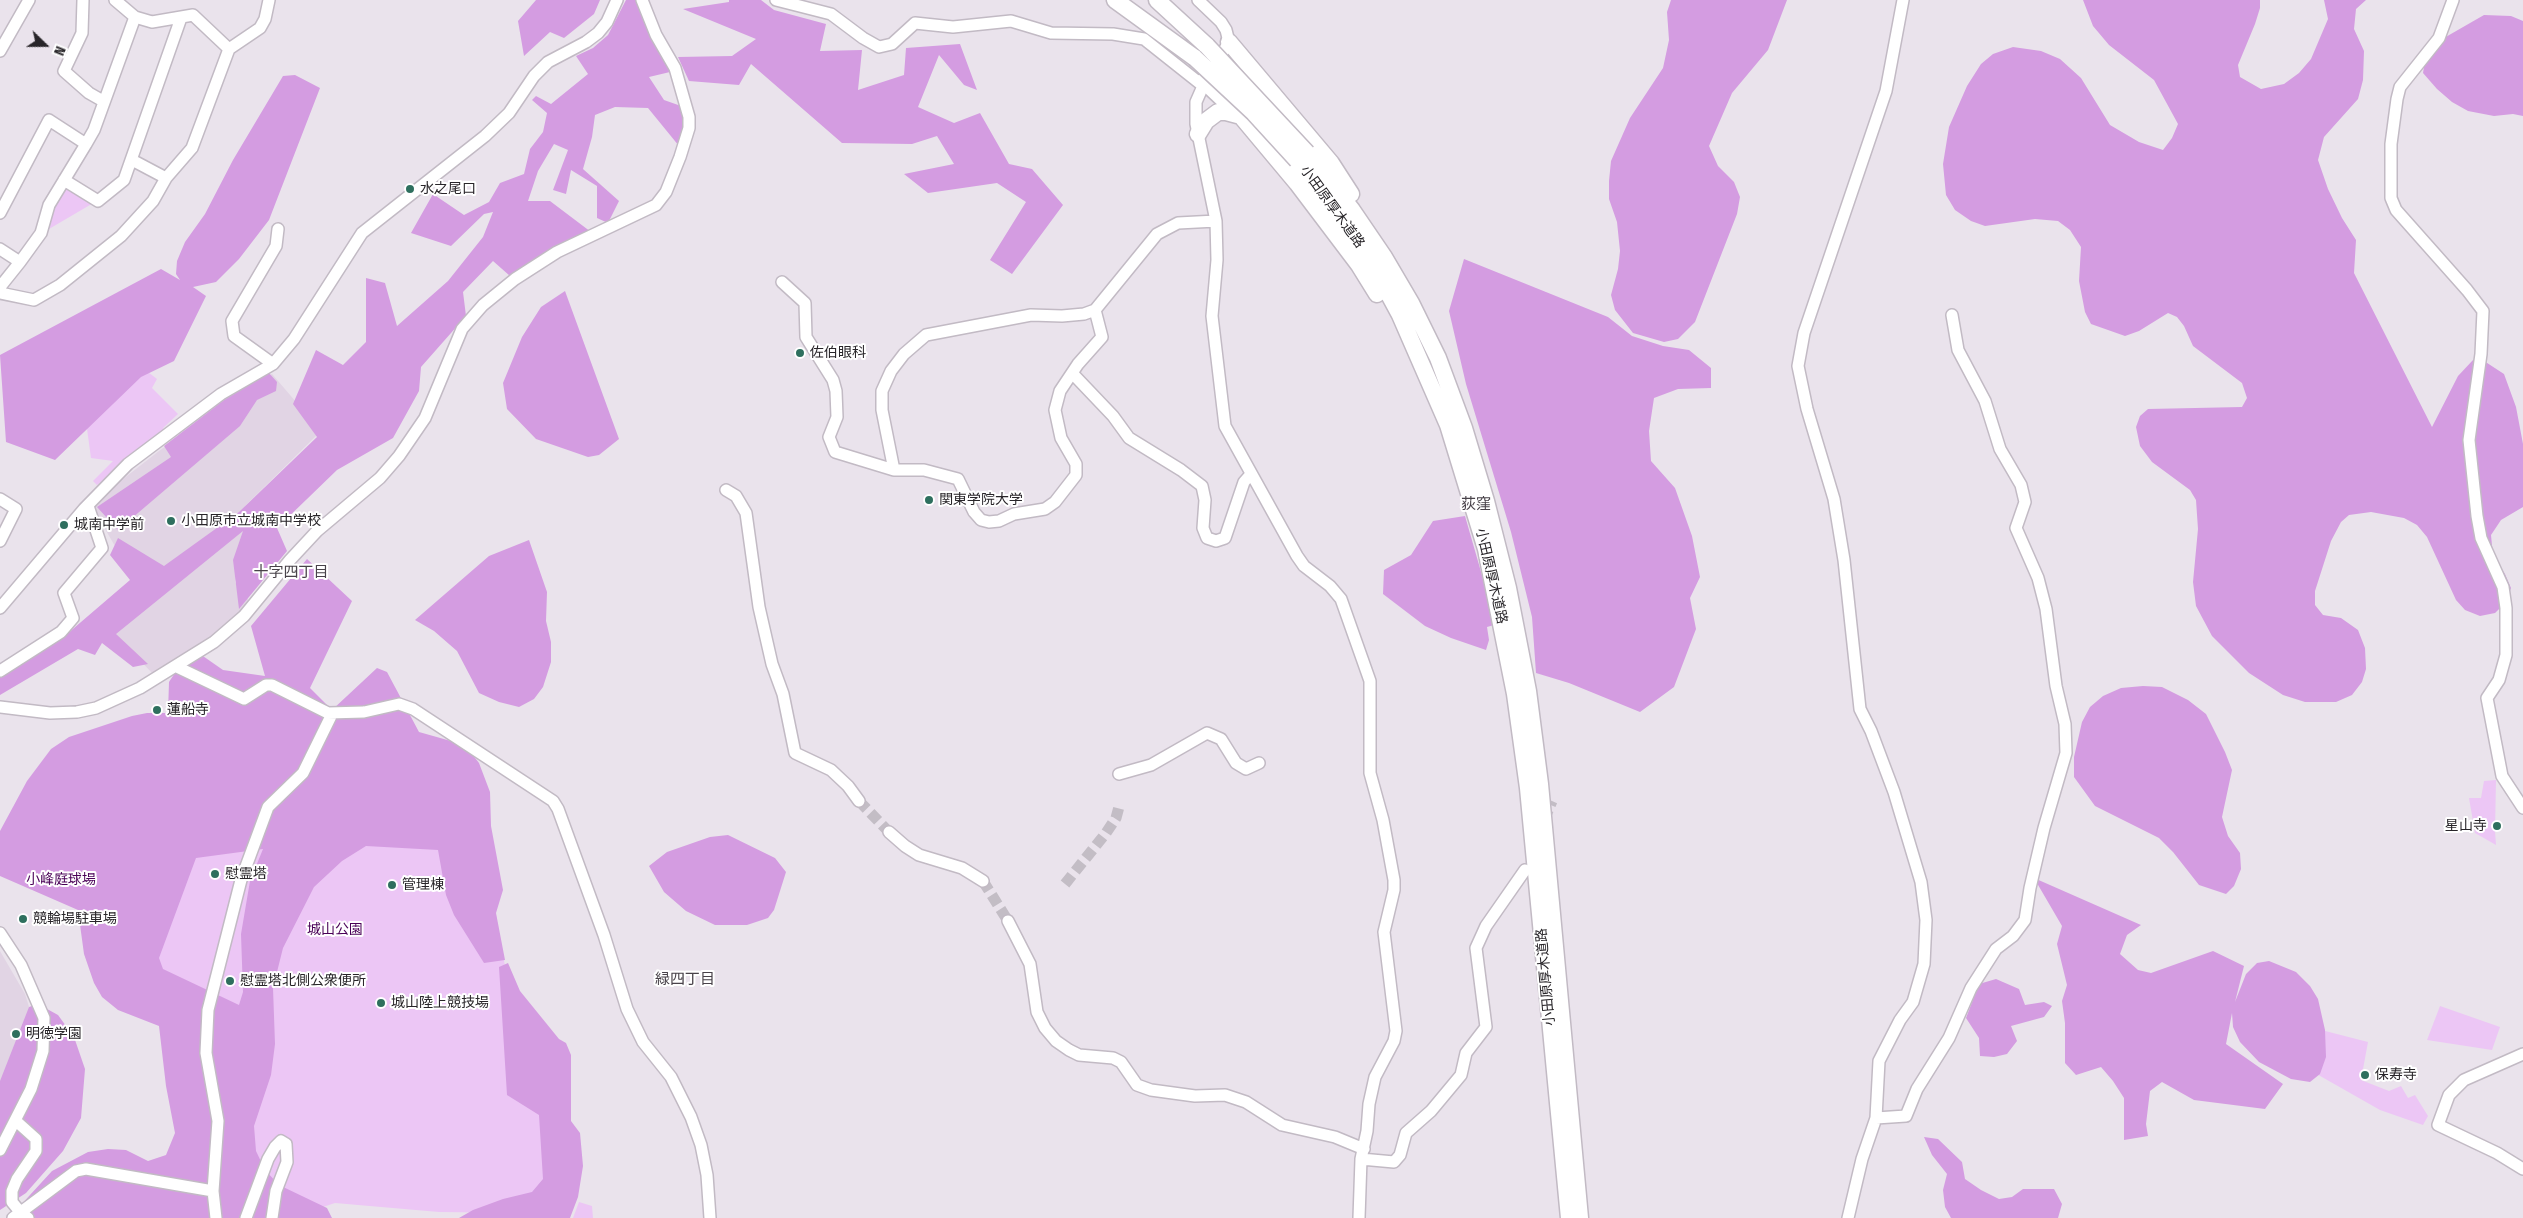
<!DOCTYPE html>
<meta charset="utf-8">
<style>
body{margin:0}
#map{position:relative;width:2523px;height:1218px;overflow:hidden;background:#eae3ec;font-family:"Fira Sans Condensed",sans-serif}
canvas{display:block}
.north{position:absolute;left:20px;top:20px;width:50px;height:50px;-webkit-text-stroke:4px #fff;paint-order:stroke;rotate:112deg;font-size:14px;font-weight:700;line-height:20px;text-align:center;color:#282529}
.north::after{content:'';display:block;margin:auto;width:18px;height:22px;background:#282529;clip-path:polygon(50% 0,100% 100%,50% 72%,0 100%)}
</style>
<div id="map">
<canvas width="2523" height="1218"></canvas>
<div class="north">N</div>
</div>
<script>
const c = document.querySelector('canvas').getContext('2d');
c.lineJoin = 'round';
function paint(path, color) { c.fillStyle = color; c.fill(path, 'evenodd'); }
const poly = rows => new Path2D(rows.map(r => 'M' + r).join(''));
function strokePath(path, color, width, dash) { c.strokeStyle = color; c.lineWidth = width; c.lineCap = dash ? 'butt' : 'round'; c.setLineDash(dash || []); c.stroke(path); }
function drawText(font, color, halo, rows, align = 'center') {
  c.font = font + ' "Fira Sans Condensed","Noto Sans JP",sans-serif'; c.lineWidth = 4; c.setLineDash([]); c.textBaseline = 'middle'; c.strokeStyle = halo; c.fillStyle = color; for (const [text, x, y, turn = 0] of rows) {
    c.save(); c.translate(x, y); c.rotate((+turn || 0) * Math.PI / 180); c.textAlign = isNaN(turn) ? turn : align; if (halo) c.strokeText(text, 0, 0); c.fillText(text, 0, 0); c.restore();
  }
}
paint(poly([
 [272,374,315,424,316,436,246,505,242,514,258,546,238,564,235,582,248,599,248,609,217,638,153,674,109,628,146,600,93,508,109,490,159,451,232,397],
 [0,951,25,994,30,1010,0,1131]
]), '#e1d4e4');
paint(poly([
 [65,183,95,202,49,229,44,230],
 [139,365,157,379,152,388,178,414,163,428,165,431,97,485,93,481,113,461,91,458,85,414],
 [354,768,491,888,511,1000,556,1181,528,1213,439,1212,335,1203,302,1214,304,1218,62,1218,147,1188,197,1126,202,1022,130,985,72,789],
 [2496,780,2495,831,2496,845,2475,833,2469,798,2481,798,2484,781],
 [2440,1006,2500,1027,2492,1050,2427,1040],
 [2298,1024,2368,1042,2361,1080,2389,1091,2401,1086,2408,1098,2415,1095,2428,1116,2423,1125,2380,1110,2292,1060],
 [579,1202,592,1206,593,1218,573,1218]
]), '#ecc6f5');
paint(poly([
 [536,0,600,0,594,14,564,38,550,32,524,56,518,21],
 [626,0,636,0,651,39,670,72,649,77,664,100,681,106,685,121,679,146,648,108,615,107,595,115,592,137,583,169,619,201,608,223,597,218,597,186,571,170,566,194,553,190,568,150,554,144,538,171,528,201,550,201,591,232,558,246,510,276,493,261,463,292,466,316,421,367,419,391,393,438,337,470,277,528,287,551,239,609,233,560,243,531,116,634,148,664,133,667,102,643,95,655,78,649,0,695,0,678,67,634,130,580,110,555,118,538,164,566,239,512,317,437,293,404,316,350,343,365,366,342,366,278,385,283,397,326,448,281,483,237,493,212,484,214,451,246,411,233,433,194,464,215,489,202,500,183,524,174,530,149,543,132,547,113,532,100,536,96,551,104,588,74,576,56,593,48,608,35],
 [729,0,761,0,774,10,826,24,820,51,862,50,858,90,904,75,906,48,960,44,977,90,964,85,939,55,918,107,954,123,980,113,1009,164,1032,169,1063,205,1012,274,990,260,1026,202,997,183,928,193,904,174,954,164,937,136,912,144,842,143,751,64,739,85,689,81,678,57,732,56,756,39,683,9,729,2],
 [1671,0,1787,0,1768,50,1732,93,1709,146,1718,166,1734,182,1740,197,1737,214,1695,322,1678,339,1664,342,1633,333,1615,310,1611,295,1618,269,1620,251,1617,222,1609,199,1609,181,1611,161,1630,118,1663,68,1669,40,1667,12],
 [2083,0,2260,0,2260,8,2255,24,2238,65,2240,77,2261,89,2284,84,2299,73,2311,59,2328,19,2324,0,2366,0,2356,9,2354,29,2364,51,2363,80,2358,99,2324,137,2318,160,2328,189,2342,218,2356,240,2354,273,2432,427,2458,376,2473,360,2481,359,2504,374,2516,407,2523,444,2523,507,2501,520,2491,535,2493,556,2505,574,2511,588,2505,603,2495,613,2480,616,2465,610,2456,600,2427,537,2417,525,2404,518,2371,512,2349,515,2341,522,2331,541,2315,591,2315,605,2323,615,2341,618,2358,630,2365,648,2366,669,2362,682,2352,695,2336,702,2305,702,2283,695,2249,673,2212,636,2196,606,2193,582,2198,529,2196,500,2190,490,2152,462,2140,446,2136,427,2140,416,2148,409,2242,407,2247,398,2242,383,2193,346,2184,326,2177,317,2168,313,2139,331,2125,336,2091,324,2085,312,2079,281,2081,247,2070,230,2058,221,2035,219,1985,226,1971,221,1955,210,1946,195,1943,164,1949,127,1967,86,1981,64,1993,54,2013,47,2041,51,2060,59,2081,78,2110,125,2139,142,2163,150,2172,138,2178,124,2154,80,2109,45,2093,26],
 [2484,15,2511,16,2523,21,2523,116,2513,114,2494,116,2468,111,2452,102,2437,89,2423,73,2426,55,2437,42],
 [295,75,320,88,269,220,239,259,216,282,193,287,206,296,174,361,141,377,55,460,6,442,0,355,161,269,180,280,176,274,177,261,185,242,205,214,233,160,283,76],
 [1464,259,1608,317,1632,336,1663,346,1689,350,1711,368,1711,388,1678,389,1654,398,1649,431,1651,461,1675,488,1692,536,1700,577,1690,598,1696,629,1674,687,1640,712,1569,683,1536,673,1532,617,1511,532,1466,384,1449,311],
 [565,291,619,439,599,455,588,457,536,439,507,409,503,383,522,337,541,307],
 [269,373,277,382,276,391,257,400,240,426,118,530,97,507,171,457,164,446,224,400],
 [1465,516,1494,617,1494,625,1487,627,1489,640,1486,650,1451,638,1425,626,1383,594,1384,570,1411,555,1433,521],
 [529,540,547,592,546,621,551,642,551,662,543,687,534,699,519,707,499,702,479,693,457,651,434,631,415,620,489,556],
 [307,559,352,601,310,688,332,710,377,668,387,672,419,732,465,745,479,763,490,792,491,826,503,890,496,913,505,960,484,963,454,915,446,895,438,850,366,846,342,861,314,887,283,948,273,988,275,1044,271,1075,254,1126,256,1151,265,1170,279,1185,327,1208,332,1218,35,1218,19,1207,52,1171,88,1152,108,1149,126,1150,148,1161,166,1155,175,1133,166,1086,159,1026,118,1010,102,997,94,983,84,954,78,910,0,876,0,831,27,781,51,749,69,737,132,716,147,713,168,713,169,682,182,662,200,654,223,670,265,676,251,626],
 [263,849,250,881,241,934,243,992,239,1005,163,969,159,958,196,858],
 [2143,686,2162,687,2188,700,2206,714,2225,752,2232,770,2222,817,2228,836,2240,853,2241,869,2234,886,2226,894,2199,885,2173,852,2159,838,2095,806,2074,777,2074,757,2082,722,2090,707,2103,696,2121,688],
 [728,835,775,858,786,872,774,910,768,918,747,925,715,925,686,911,664,892,649,866,667,852,710,837],
 [2034,878,2141,925,2127,935,2120,954,2138,970,2151,973,2213,951,2244,966,2235,1002,2246,974,2257,963,2269,961,2296,972,2310,986,2318,999,2325,1030,2326,1057,2320,1074,2310,1082,2291,1079,2259,1062,2240,1042,2233,1027,2232,1013,2226,1044,2283,1084,2265,1109,2194,1100,2162,1082,2150,1091,2146,1124,2148,1136,2124,1140,2124,1098,2113,1081,2101,1067,2076,1075,2065,1063,2065,1023,2062,1001,2067,985,2057,944,2062,926],
 [508,963,520,991,559,1039,566,1043,571,1055,571,1121,580,1133,583,1166,578,1197,570,1218,459,1218,473,1210,503,1199,532,1192,543,1179,539,1115,507,1095,499,967],
 [1996,979,2019,989,2025,1005,2044,1002,2052,1006,2044,1017,2011,1026,2017,1041,2007,1054,1994,1057,1980,1056,1979,1038,1966,1018,1979,984],
 [38,1004,58,1015,74,1037,85,1069,81,1118,63,1151,26,1193,0,1210,0,1081,29,1007],
 [1924,1137,1938,1139,1962,1162,1965,1179,1981,1190,1999,1199,2012,1197,2023,1189,2054,1189,2062,1204,2058,1218,1951,1218,1945,1207,1943,1190,1947,1174,1932,1155]
]), '#d49ce1');
strokePath(poly([
 [859,801,889,832],
 [1544,820,1552,801],
 [983,881,1008,921],
 [1065,884,1106,833,1116,818,1120,803]
]), '#c3bdc5', 11, [11, 5.5]);
const minor = poly([
 [83,0,82,33,64,71,89,93,103,101],
 [115,0,135,17,152,22,193,15,229,49],
 [776,0,831,14,863,38,879,47,892,44,915,23,953,27,1011,21,1051,33,1113,34,1144,39,1202,85],
 [1198,0,1221,22,1226,30,1229,42,1216,64],
 [2453,0,2439,38,2400,87,2397,99,2391,144,2391,198,2396,210,2467,290,2483,311,2481,354,2469,440,2477,516,2481,538,2503,587,2506,608,2506,655,2499,680,2487,698,2502,776,2523,808],
 [0,51,29,0],
 [1207,77,1196,102,1196,124,1216,221,1217,260,1212,316,1225,426,1297,556,1304,566,1330,586,1341,599,1370,681,1370,773,1383,820,1394,880,1394,890,1384,932,1396,1031,1394,1041,1375,1077,1369,1104,1367,1131,1361,1159,1359,1218],
 [132,160,166,178],
 [64,180,98,201,124,180,181,18],
 [0,213,49,120,86,144,94,130,135,17],
 [0,249,20,262,0,287],
 [20,262,41,233,49,205,86,144],
 [782,282,805,303,806,337,833,380,836,391,837,417,829,437,835,452,894,470,924,470,958,479,974,512,981,520,989,522,999,521,1014,514,1045,509,1055,502,1076,475,1076,464,1061,438,1055,410,1060,391,1078,364,1102,337,1095,310],
 [0,293,34,300,60,285,121,236,153,201,166,178,192,148,229,49,260,28,265,19,269,0],
 [273,364,234,336,232,321,276,246,278,229],
 [1073,374,1113,416,1129,438,1181,470,1202,486,1205,500,1203,528,1207,538,1216,541,1225,538,1244,482,1251,474],
 [894,470,882,410,882,391,891,371,904,354,926,335,1031,315,1062,316,1084,314,1095,310,1157,234,1178,223,1216,221],
 [726,490,736,496,746,513,759,607,772,664,783,694,795,753,831,770,848,786,859,801],
 [0,499,16,509,0,541],
 [0,608,84,509,128,464,221,394,273,364,294,339,362,233,485,136,509,113,534,76,548,62,586,42,598,33,607,22,617,0],
 [177,667,244,699,266,685,272,685,328,713,364,712,399,704,413,709,553,801,558,809,604,935,627,1009,643,1042,671,1077,691,1117,701,1145,707,1175,710,1218],
 [0,671,61,632,73,618,64,593,102,548,88,506],
 [0,707,50,713,77,712,96,708,140,688,214,642,244,616,290,560,317,531,380,478,399,456,425,418,462,329,483,305,515,279,557,252,656,205,666,192,680,157,689,128,689,117,675,68,656,35,642,0],
 [1119,774,1151,765,1207,733,1221,739,1236,763,1246,769,1259,763],
 [889,832,905,846,919,855,962,868,983,881],
 [1008,921,1030,964,1037,1012,1045,1028,1056,1041,1069,1050,1079,1055,1113,1058,1121,1062,1137,1085,1151,1090,1195,1096,1225,1095,1246,1102,1282,1125,1335,1137,1364,1149],
 [0,933,21,965,44,1018,43,1051,31,1089,0,1150],
 [2523,1054,2464,1080,2449,1095,2438,1125,2497,1153,2523,1169],
 [1876,1118,1906,1116,1917,1089,1949,1038,1971,988,1996,949,2013,936,2025,920,2030,888,2044,828,2066,753,2065,724,2056,686,2046,609,2038,578,2016,528,2025,502,2021,485,2000,449,1985,401,1958,350,1952,315],
 [16,1121,36,1139,36,1151,17,1179,12,1191,12,1202,21,1213,28,1218],
 [1361,1159,1394,1162,1400,1155,1406,1133,1431,1111,1461,1075,1466,1053,1486,1027,1476,948,1486,926,1525,870],
 [13,1218,76,1171,86,1169,213,1191],
 [216,1218,213,1191,218,1121,206,1053,208,1010,241,880,268,807,303,773,332,714],
 [246,1218,268,1159,275,1147,281,1141,286,1144,287,1162,276,1191,272,1218],
 [1848,1218,1862,1159,1876,1118,1879,1061,1900,1020,1913,1002,1924,964,1926,920,1921,882,1894,792,1871,731,1860,709,1844,560,1834,499,1807,409,1798,366,1804,333,1886,91,1903,0]
]);
const highway = poly([
 [1115,0,1195,58],
 [1157,0,1207,46],
 [1229,42,1331,163,1351,194],
 [1204,81,1241,116,1297,183,1359,265,1377,294],
 [1198,134,1206,121,1218,112,1226,112,1241,116],
 [1307,153,1352,210,1384,257,1411,303,1438,358,1464,428,1486,501,1508,588,1528,691,1540,784,1580,1218],
 [1297,160,1343,220,1373,265,1400,315,1448,425,1486,549,1515,694,1528,788,1569,1218]
]);
strokePath(minor, '#c2bac4', 14);
strokePath(highway, '#c2bac4', 19);
strokePath(minor, '#fff', 11);
strokePath(highway, '#fff', 16);
const highwayBridge = poly([
 [1207,46,1307,153],
 [1195,58,1254,113,1297,160]
]);
strokePath(highwayBridge, '#c2bac4', 19, []);
strokePath(highwayBridge, '#fff', 16);
for (const [x, y, r, color] of [
 [410,189,5,"#2e6f5e"],
 [800,353,5,"#2e6f5e"],
 [929,500,5,"#2e6f5e"],
 [171,521,5,"#2e6f5e"],
 [64,525,5,"#2e6f5e"],
 [157,710,5,"#2e6f5e"],
 [2497,826,5,"#2e6f5e"],
 [215,874,5,"#2e6f5e"],
 [392,885,5,"#2e6f5e"],
 [23,919,5,"#2e6f5e"],
 [230,981,5,"#2e6f5e"],
 [381,1003,5,"#2e6f5e"],
 [16,1034,5,"#2e6f5e"],
 [2365,1075,5,"#2e6f5e"]
]) { const dot = new Path2D(); dot.arc(x, y, r, 0, 2 * Math.PI); c.fillStyle = color; c.fill(dot); strokePath(dot, '#fff', 2); }
drawText('14px', '#282529', '#fff', [
 ["水之尾口",420,189],
 ["佐伯眼科",810,353],
 ["関東学院大学",939,500],
 ["小田原市立城南中学校",181,521],
 ["城南中学前",74,525],
 ["蓮船寺",167,710],
 ["星山寺",2487,826,"right"],
 ["慰霊塔",225,874],
 ["管理棟",402,885],
 ["競輪場駐車場",33,919],
 ["慰霊塔北側公衆便所",240,981],
 ["城山陸上競技場",391,1003],
 ["明徳学園",26,1034],
 ["保寿寺",2375,1075]
], 'left');
drawText('14px', '#282529', '#fff', [
 ["小田原厚木道路",1332,207,54],
 ["小田原厚木道路",1491,576,77],
 ["小田原厚木道路",1546,977,-95]
]);
drawText('14px', '#490057', '#fff', [
 ["小峰庭球場",61,880],
 ["城山公園",335,930]
]);
drawText('15px', '#484249', '#fff', [
 ["荻窪",1476,505],
 ["十字四丁目",291,573],
 ["緑四丁目",685,980]
]);
</script>
